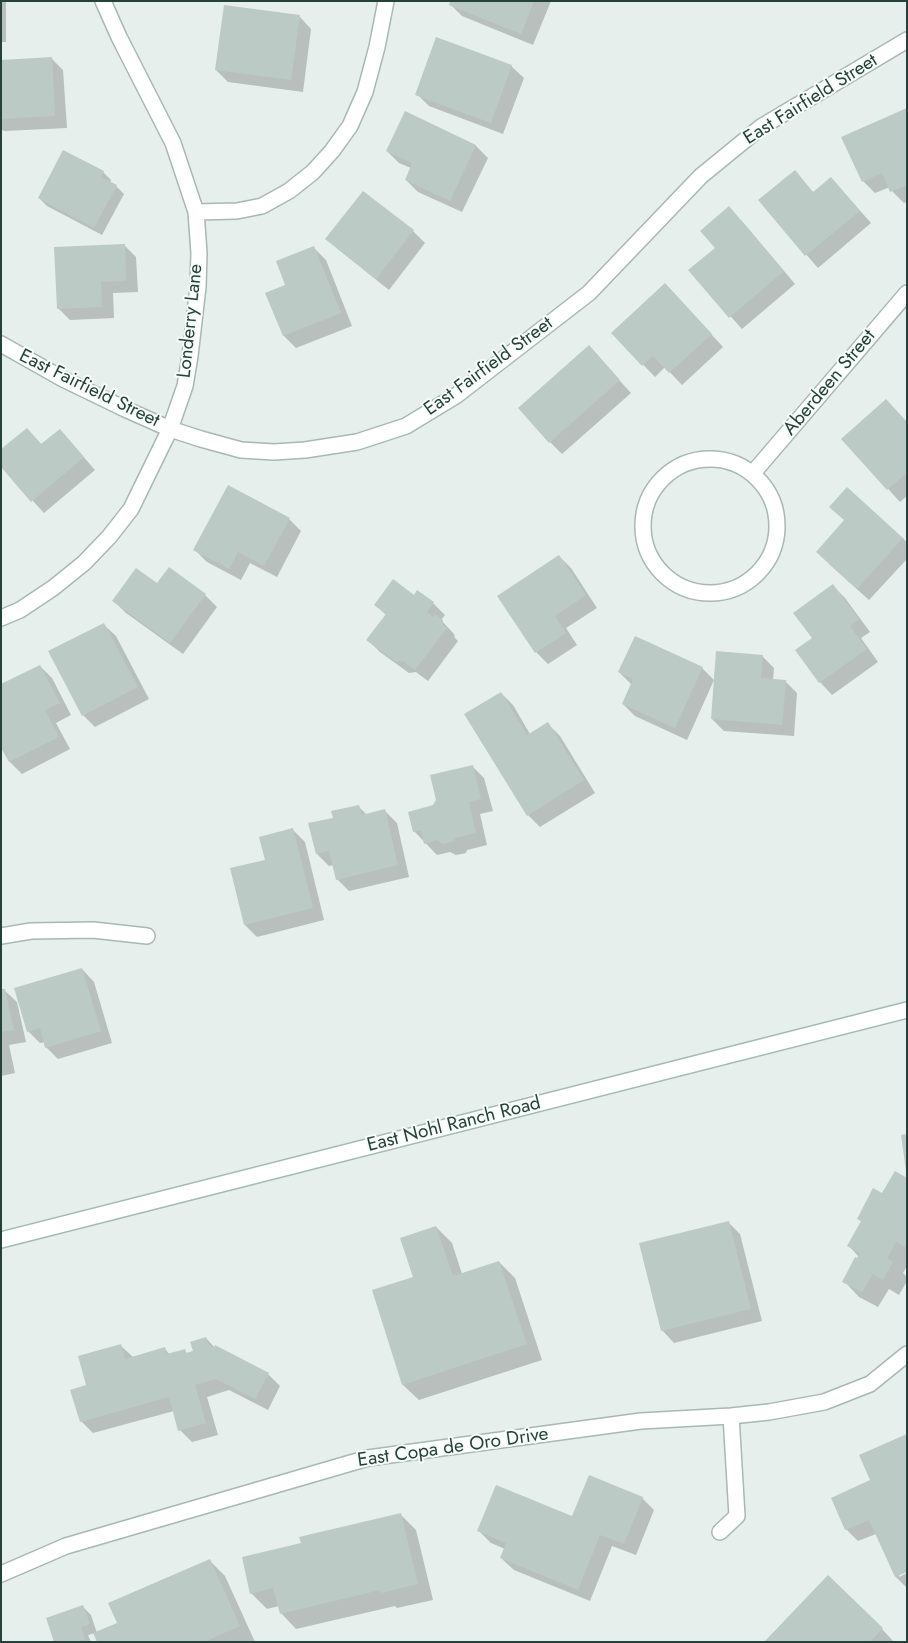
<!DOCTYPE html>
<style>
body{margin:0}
#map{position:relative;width:908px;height:1643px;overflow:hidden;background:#e6efeb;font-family:Jost,sans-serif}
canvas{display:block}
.frame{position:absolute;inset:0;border:2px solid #24423a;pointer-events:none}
</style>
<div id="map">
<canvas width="908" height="1643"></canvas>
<div class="frame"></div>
</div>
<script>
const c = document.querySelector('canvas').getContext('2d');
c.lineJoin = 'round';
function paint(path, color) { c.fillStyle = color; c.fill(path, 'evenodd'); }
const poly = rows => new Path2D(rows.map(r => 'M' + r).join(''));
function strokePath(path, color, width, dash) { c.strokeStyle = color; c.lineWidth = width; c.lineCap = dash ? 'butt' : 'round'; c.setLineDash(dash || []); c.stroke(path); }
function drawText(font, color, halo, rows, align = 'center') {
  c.font = font + ' Jost,sans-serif'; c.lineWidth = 4; c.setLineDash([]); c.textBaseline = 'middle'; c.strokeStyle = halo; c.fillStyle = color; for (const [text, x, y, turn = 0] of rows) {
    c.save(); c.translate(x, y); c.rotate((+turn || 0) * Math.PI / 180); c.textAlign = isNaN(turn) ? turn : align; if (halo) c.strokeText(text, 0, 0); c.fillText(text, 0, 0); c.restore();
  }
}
paint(poly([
 [1,1,6,1,6,42,1,42],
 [451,1,551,1,533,45,462,16,450,4],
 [299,16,311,29,303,92,228,82,216,70],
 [51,58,63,70,67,128,4,131,1,129,1,61],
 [511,66,524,78,503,134,429,106,417,94],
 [907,109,907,202,904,203,892,191,890,187,875,193,863,181],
 [405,113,476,146,488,158,462,212,418,192,406,180,411,168,399,163,387,151],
 [103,172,111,180,110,183,116,186,124,194,102,235,47,206,39,198],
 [795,172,814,193,831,178,871,223,818,268,760,201],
 [364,192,413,231,425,243,389,290,339,250,327,238],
 [741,220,795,284,742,329,690,271,716,248],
 [124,245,136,257,138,292,113,293,114,318,70,320,58,308],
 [314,248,326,260,352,326,296,348,284,336,267,294,287,286],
 [677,297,723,347,682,385,665,367,655,377,613,333],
 [600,359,631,393,562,454,550,442],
 [907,422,907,496,900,502,843,439],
 [27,429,42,445,60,430,95,470,44,513,1,466],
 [289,519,301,531,277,577,250,563,241,580,207,562,195,550],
 [903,538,907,543,907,559,869,600,829,564],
 [559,556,571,568,597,608,566,628,577,645,548,664,536,652],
 [157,585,205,595,217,607,183,654,126,613,114,601],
 [833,586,845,598,870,632,861,638,878,662,832,695,820,682,796,650,813,639],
 [414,597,433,603,445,615,441,620,454,634,455,638,458,641,428,681,416,672,409,673,380,652,368,640,386,615,376,605],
 [103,624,116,636,149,699,95,727,83,715],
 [762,656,774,668,773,680,785,681,797,693,794,736,724,731,712,719],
 [40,666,52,678,71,715,56,723,70,749,22,774,10,762,1,745],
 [702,668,714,680,687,740,635,716,623,704,632,685,619,672],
 [501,693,513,705,530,734,548,724,560,736,595,793,540,827,528,815],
 [472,766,484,778,493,811,480,814,487,845,467,850,466,853,456,855,450,852,437,855,414,831,437,800],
 [359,807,367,815,385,811,397,823,409,877,349,891,337,879,334,865,329,866,317,854],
 [293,830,305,842,324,920,257,937,245,925],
 [82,969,94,982,112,1043,58,1059,46,1047,45,1042,40,1043,28,1031],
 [4,990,17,1002,26,1042,9,1045,15,1073,1,1076,1,991],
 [907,1179,907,1266,903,1273,907,1277,907,1281,899,1295,889,1289,878,1307,859,1297,844,1281,859,1257,849,1246,862,1222,858,1218,882,1194],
 [728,1222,740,1234,762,1321,674,1343,662,1330],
 [436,1227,452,1243,462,1274,499,1262,515,1278,542,1360,419,1400,403,1385,414,1278],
 [206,1338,215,1348,268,1374,280,1386,268,1410,229,1390,207,1397,218,1435,192,1442,180,1430,174,1411,93,1433,81,1421,88,1386,120,1345,133,1357,165,1349,170,1355,185,1351,188,1354,194,1352],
 [907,1435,899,1574,899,1577,907,1573,907,1588,896,1577,876,1534,858,1541,846,1529,872,1481],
 [642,1498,654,1510,636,1555,612,1546,590,1601,514,1570,501,1558,505,1549,491,1543,479,1531,573,1518],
 [400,1514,416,1530,433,1600,397,1608,395,1606,296,1629,281,1613,279,1606,267,1609,251,1593,303,1544],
 [209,1560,225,1576,255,1642,98,1642,95,1633,88,1635,91,1642,55,1642,83,1607,91,1615,97,1633,119,1623],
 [828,1577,882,1629,894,1642,766,1642]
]), '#0003');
paint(poly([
 [450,1,534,1,521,34,449,5],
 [224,5,300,15,291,80,215,70],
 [436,37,512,65,491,123,415,95],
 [52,57,55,116,1,119,1,60],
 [907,108,907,185,890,192,882,173,862,182,841,137],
 [405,111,476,145,450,201,405,180,412,163,386,151],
 [63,150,104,171,101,177,117,185,94,228,38,198],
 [795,170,813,192,831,177,860,211,805,256,758,200],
 [363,191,414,230,376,279,325,239],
 [729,206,784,271,729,318,688,270,715,248,700,231],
 [125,244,126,281,101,282,102,307,57,309,54,247],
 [314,246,341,313,283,336,265,293,285,285,276,261],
 [665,283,712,334,669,373,653,356,642,366,611,333],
 [589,345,620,380,549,443,518,408],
 [886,399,907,422,907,473,887,490,841,439],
 [27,428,41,444,60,429,84,457,31,502,1,467,1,449],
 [228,485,290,518,264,566,238,552,229,569,193,550],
 [847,487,903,538,857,589,816,552,844,520,829,507],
 [559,555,586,595,555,616,566,633,535,653,497,596],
 [169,567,206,594,170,643,112,601,136,568,157,583],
 [393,579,414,595,417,590,434,602,427,612,433,617,435,614,443,620,443,625,447,628,415,670,403,661,396,662,366,640,386,614,374,605],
 [833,584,859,619,850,626,867,649,819,683,795,650,812,638,793,613],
 [104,623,138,687,82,716,48,651],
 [635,636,703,667,675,728,622,704,633,679,618,672],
 [716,651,763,655,761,678,786,680,782,725,711,719],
 [40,665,60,703,45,710,59,737,9,762,1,748,1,684],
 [501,692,527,735,548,722,584,780,527,816,464,714],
 [473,765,481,799,469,802,476,833,455,838,454,841,443,844,437,840,424,844,421,830,413,832,408,812,433,805,436,800,430,775],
 [359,805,362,815,385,809,398,865,336,880,329,851,316,854,308,823,333,818,331,811],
 [293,828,313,908,244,925,230,868,265,860,259,837],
 [82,968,101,1031,45,1048,40,1028,27,1032,14,988],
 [1,989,5,989,14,1030,1,1032],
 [907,1134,907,1171,906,1171,901,1135],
 [895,1171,907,1178,907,1248,896,1242,887,1258,893,1262,883,1280,873,1274,862,1292,842,1282,855,1257,857,1258,860,1253,847,1246,861,1221,857,1219,873,1188,882,1193],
 [729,1221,751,1309,661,1331,639,1243],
 [436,1226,453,1276,499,1261,527,1344,402,1385,372,1290,413,1277,400,1238],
 [206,1337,208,1344,214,1348,215,1345,269,1373,255,1399,216,1379,195,1385,206,1423,178,1431,169,1397,80,1422,70,1390,86,1385,78,1356,121,1344,125,1359,165,1347,167,1354,185,1349,186,1353,193,1351,190,1342],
 [907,1434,907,1572,895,1577,869,1520,845,1530,831,1498,870,1480,859,1455],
 [589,1475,643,1497,624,1544,600,1535,578,1590,500,1558,506,1543,477,1531,496,1485,572,1516],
 [401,1513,418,1584,381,1593,380,1590,280,1614,273,1588,250,1594,242,1557,301,1543,299,1537],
 [210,1559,240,1626,204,1642,97,1642,93,1633,117,1623,108,1603],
 [828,1575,883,1628,870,1642,764,1642],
 [83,1605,90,1624,81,1627,85,1639,77,1642,54,1642,46,1618]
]), '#bbcac4');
const minor = poly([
 [196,212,237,211,262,206,289,191,313,172,332,151,350,126,365,92,377,47,386,1],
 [1,344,63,379,125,409,170,429,201,439,241,450,274,452,305,450,357,442,406,426,457,395,589,293,701,176,761,127,907,40],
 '643 526a67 67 0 1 1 134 0a67 67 0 1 1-134 0Z',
 [753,473,907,293],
 [1,618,20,610,53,588,84,563,109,537,131,509,170,429,185,386,190,356,198,287,199,253,196,212,173,143,119,37,103,1],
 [1,936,31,931,93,930,147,936],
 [720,1532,737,1516,731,1416],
 [1,1574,66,1546,368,1458,641,1421,731,1416,769,1412,824,1402,870,1384,907,1354]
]);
const secondary = poly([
 [1,1240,907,1010]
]);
strokePath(minor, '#a8b8b2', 18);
strokePath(secondary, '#a4bbb3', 18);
strokePath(minor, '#fff', 15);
strokePath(secondary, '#fff', 15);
drawText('19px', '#24423a', '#f7fbf9', [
 ["East Fairfield Street",811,100,-32],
 ["Londerry Lane",191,321,-84],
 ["East Fairfield Street",489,367,-36],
 ["Aberdeen Street",830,383,-50],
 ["East Fairfield Street",89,389,26],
 ["East Nohl Ranch Road",454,1125,-14],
 ["East Copa de Oro Drive",453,1448,-8]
]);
</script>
